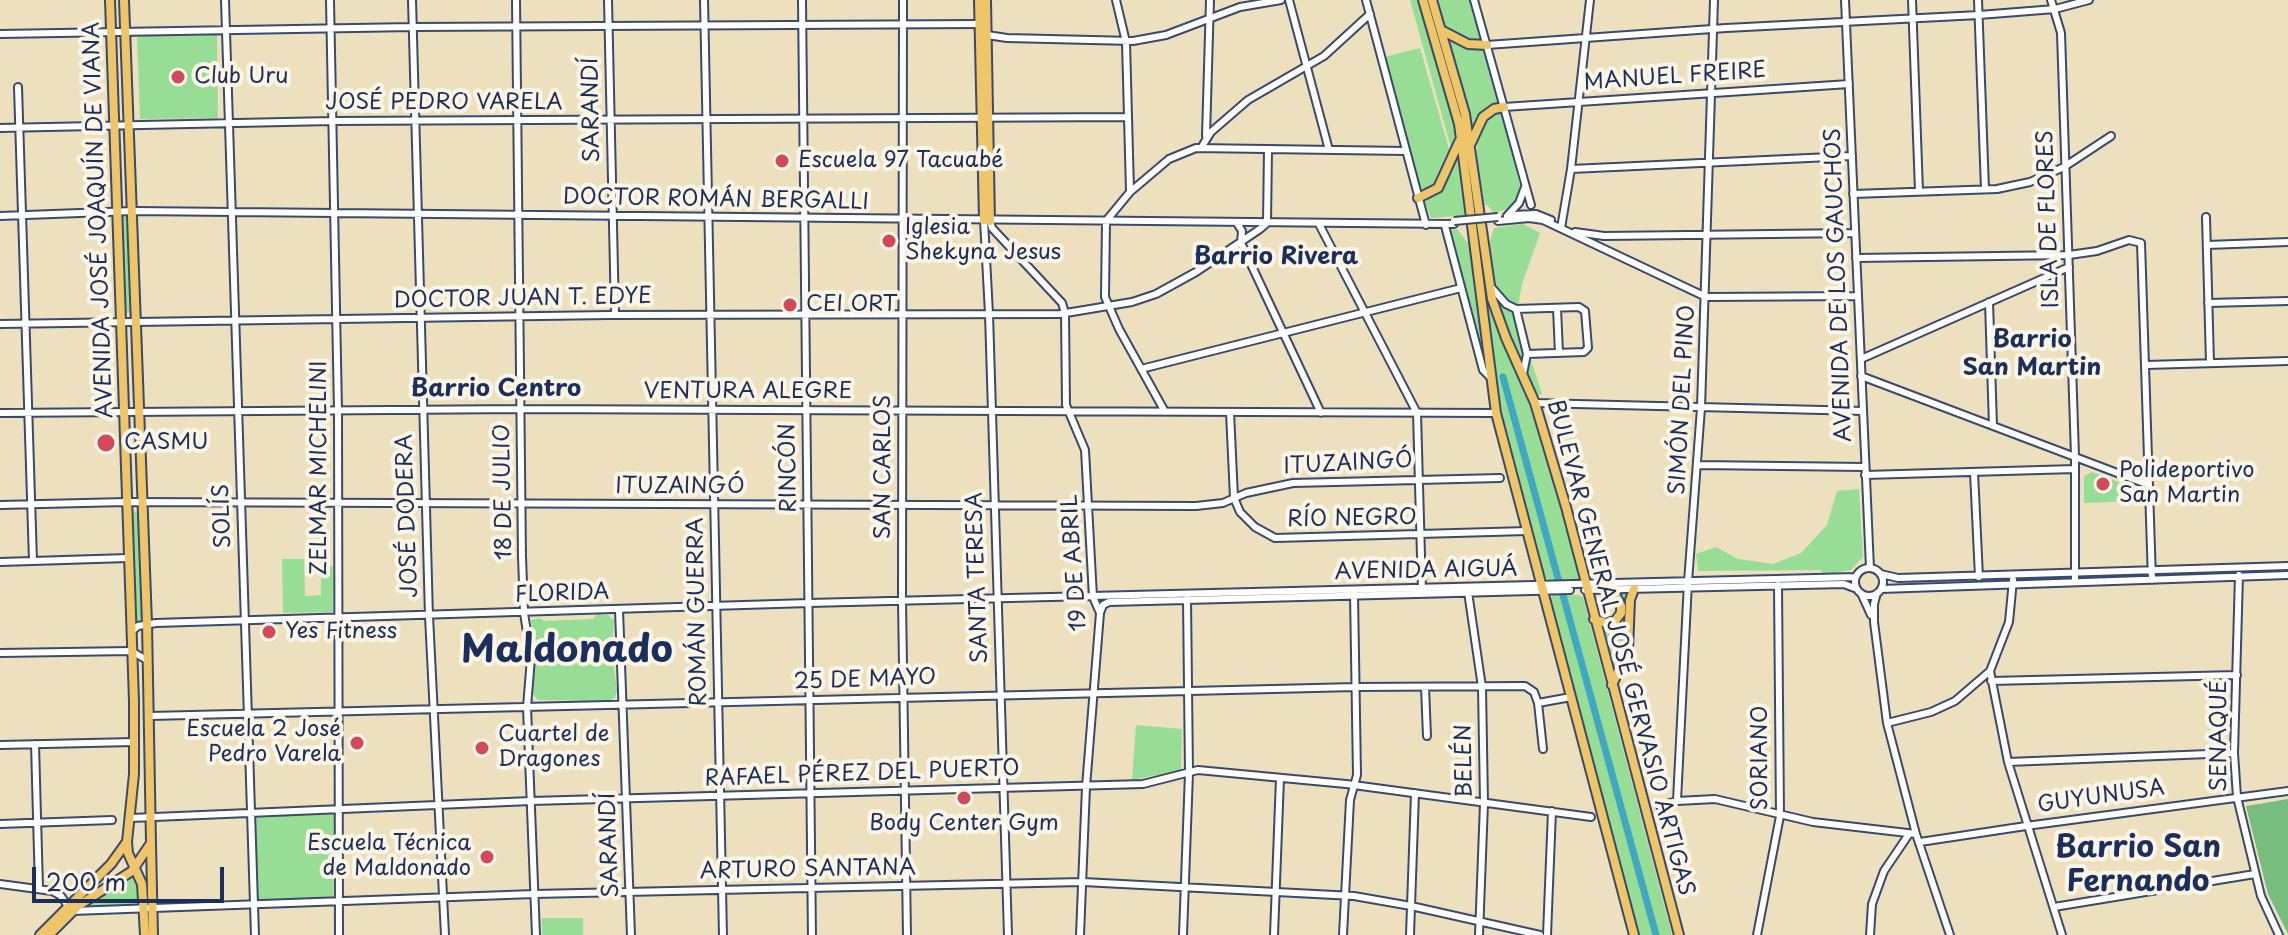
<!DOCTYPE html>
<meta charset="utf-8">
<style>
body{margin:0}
#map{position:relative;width:2288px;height:935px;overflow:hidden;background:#ede0bf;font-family:"Playpen Sans",sans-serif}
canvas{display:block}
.scale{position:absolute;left:32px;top:867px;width:192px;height:36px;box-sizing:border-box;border:4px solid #1b2f5e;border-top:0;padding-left:10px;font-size:24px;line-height:28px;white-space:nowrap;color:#1b2f5e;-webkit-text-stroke:6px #fcf5e5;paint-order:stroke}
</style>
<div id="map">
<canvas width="2288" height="935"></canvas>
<div class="scale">200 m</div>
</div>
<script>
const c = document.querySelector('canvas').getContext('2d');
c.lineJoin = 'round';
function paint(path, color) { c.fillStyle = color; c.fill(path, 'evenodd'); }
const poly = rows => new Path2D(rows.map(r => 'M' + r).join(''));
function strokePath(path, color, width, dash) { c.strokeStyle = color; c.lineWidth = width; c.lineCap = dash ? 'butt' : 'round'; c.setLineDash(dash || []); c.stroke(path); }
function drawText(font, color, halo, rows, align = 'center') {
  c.font = font + ' "Playpen Sans",sans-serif'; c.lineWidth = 8; c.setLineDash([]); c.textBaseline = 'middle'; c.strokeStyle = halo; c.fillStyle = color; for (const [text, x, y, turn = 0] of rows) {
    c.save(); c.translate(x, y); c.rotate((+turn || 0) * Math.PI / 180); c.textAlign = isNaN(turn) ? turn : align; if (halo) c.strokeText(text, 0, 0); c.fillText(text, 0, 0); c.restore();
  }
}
paint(poly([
 [1410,0,1419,0,1453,116,1456,136,1451,155,1451,148],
 [1436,0,1471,0,1482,41,1467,40,1446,28],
 [217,35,218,118,140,119,137,36],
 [1448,39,1469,48,1485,51,1499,101,1476,122,1472,130],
 [1420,48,1449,149,1434,183,1424,191,1418,184,1384,57],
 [1502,111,1520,187,1516,199,1507,209,1494,213,1487,205,1482,205,1476,156,1478,136,1483,123,1494,113],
 [1460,154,1468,215,1431,218,1425,202,1442,188],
 [121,215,129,215,132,310,128,313,124,311],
 [1523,224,1540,233,1522,284,1518,306,1527,348,1542,394,1537,396,1501,314,1488,248,1494,228],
 [1457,229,1471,247,1484,362,1449,230],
 [1479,232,1490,304,1541,431,1579,579,1565,583,1552,583,1544,576,1500,409,1476,233],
 [2092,472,2143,491,2144,498,2141,501,2084,503,2084,476],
 [1859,489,1863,557,1851,570,1827,574,1822,574,1821,570,1698,571,1696,554,1716,547,1738,559,1773,564,1801,553,1827,525,1837,491],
 [134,511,140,514,143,620,134,624,131,513],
 [282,559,304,559,305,596,321,595,321,566,333,566,333,612,283,613],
 [1617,592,1628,595,1626,645,1614,672,1602,627,1614,627,1623,619,1625,606],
 [1553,595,1579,595,1583,597,1672,935,1639,935,1550,599],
 [597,614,608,615,614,620,612,655,617,690,615,698,608,701,538,700,533,694,535,660,531,620,540,618,544,621,593,619],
 [1136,725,1182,729,1181,770,1132,780],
 [334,814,333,900,257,902,255,816],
 [132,875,135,875,139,889,140,905,87,908],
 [542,918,583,918,583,935,542,935]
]), '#97dd96');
paint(poly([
 [2288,799,2288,934,2268,894,2246,806]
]), '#79bc7f');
strokePath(poly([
 [1503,377,1559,582],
 [1563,595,1656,935]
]), '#41a8c1', 7);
const minor = poly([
 [225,0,255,935],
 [330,0,338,410,339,935],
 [412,0,429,616,445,935],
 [516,0,522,556,524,613,531,658,527,707,536,935],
 [608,0,615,315],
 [704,0,723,935],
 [802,0,812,935],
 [903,0,902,600,907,935],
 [1116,0,1126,42,1130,191],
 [1289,0,1329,150],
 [1366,0,1426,225],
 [1474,0,1531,205],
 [1845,0,1870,568],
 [1912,0,1919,191],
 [1978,0,1985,189],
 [2051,0,2061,33,2075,456,2075,582],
 [0,34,413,27,979,24],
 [987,35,1007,38,1133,41,1166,35,1240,7,1281,0],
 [1487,45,1726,28,1979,15,2055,9,2089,0],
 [18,87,33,561],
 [1504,107,1849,84],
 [0,128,332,121,1128,117],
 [1206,136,1210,0],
 [1201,148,1211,132,1248,100,1324,56,1370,14],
 [1571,169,1852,156],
 [1853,194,1997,189,2030,182,2064,167,2111,136],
 [1512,215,1536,214,1551,220],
 [0,216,133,211,1454,224],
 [1507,216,1519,203,1525,187],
 [2206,217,2210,363],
 [984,220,989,314,1008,935],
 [990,221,992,228,1062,303,1065,313,1066,405,1085,450,1093,597,1100,613,1086,787,1080,935],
 [1498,221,1529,218,1543,220,1706,297,1858,296],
 [1237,223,1242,231,1241,243,1321,413],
 [1319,224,1417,413,1422,592],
 [1445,226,1483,370,1490,377],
 [1561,228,1571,169,1590,0],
 [1575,232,1604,236,1855,233],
 [2207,245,2288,242],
 [1856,258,2069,255,2097,251,2129,240,2141,243,2152,580],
 [1492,288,1506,304,1516,309,1579,307,1585,311,1588,348,1584,352,1527,354],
 [1989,302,1993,426],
 [2208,303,2288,301],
 [1557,308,1559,353],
 [1516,309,1527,354,1523,374],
 [0,324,609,315,1060,314,1132,302,1156,294,1196,272,1260,229,1267,223,1268,149],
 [1861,359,2069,267],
 [2146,365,2288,361],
 [1141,369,1461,288],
 [1861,376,2149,485],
 [1535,403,1863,411],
 [1164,410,1119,329,1105,297,1106,221,1130,192,1169,159,1196,148,1406,151],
 [1230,412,1234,498,1240,512,1255,527,1275,538,1527,531],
 [0,413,521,409,1496,413],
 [1698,465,1865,467],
 [1974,472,1979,577],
 [1865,475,2075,469],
 [0,505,126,502,1196,506,1223,503,1246,493,1293,483,1500,478],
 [0,562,128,558],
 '1855 582a14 14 0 1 1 28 0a14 14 0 1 1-28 0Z',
 [1881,574,1898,578,2288,566],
 [2239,575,2234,753,2237,797,2261,896,2279,935],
 [1881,589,2288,575],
 [1585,590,1844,584,1857,589],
 [1468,592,1482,687,1484,803,1479,935],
 [1861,593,1871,615],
 [1877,593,1874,604,1874,622,1887,723,1916,834,1950,935],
 [619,610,631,935],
 [1100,613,1103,605,1109,602,1570,590],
 [131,632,138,626,156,623,809,603,1856,577],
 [0,653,131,651,147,660],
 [1990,671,2008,762,2062,935],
 [1991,681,2237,675],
 [1425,687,1427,736],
 [1538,703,1543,749],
 [150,716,1356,687,1525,686,1534,692,1538,703,1571,697],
 [1887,723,1931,712,1955,701,1990,671,2009,622,2013,580],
 [35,744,39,889],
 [0,745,134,742],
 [2008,762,2234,753],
 [1677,801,1688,582,1701,408,1714,0],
 [1660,806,1677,801,1715,799,1813,822,1916,834],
 [131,818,531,801,1143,784,1198,770,1346,784,1591,817],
 [0,824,112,820],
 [1920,842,2026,826,2288,791],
 [0,884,52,891,61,896,68,906],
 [2054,907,2255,874],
 [72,911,534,894,1083,882,1354,896,1411,906,1540,935],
 [1183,935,1189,773,1187,599],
 [1274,935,1280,778],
 [1343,935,1350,800,1357,775,1354,594],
 [1410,935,1415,793],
 [1547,935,1552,811],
 [1757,935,1780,816,1778,585],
 [1870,935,1872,904,1884,871,1909,834]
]);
const major = poly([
 [110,0,134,701,134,774,127,842,128,853,142,884,145,935],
 [979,0,984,220],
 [986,0,990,221],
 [1423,0,1459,124,1496,413,1634,935],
 [1432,0,1465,114,1492,299,1506,338,1535,403,1566,507,1679,935],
 [1443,31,1468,44,1487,45],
 [1471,143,1483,117,1494,109,1504,107],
 [1418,198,1438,188,1459,142],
 [1594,619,1606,623,1615,621,1621,613,1621,606,1615,594,1605,590],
 [1612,685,1628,650,1630,600,1634,589],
 [151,844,153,935],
 [40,935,111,864,126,843],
 [49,935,78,906,132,871,151,843,147,623,124,0]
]);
strokePath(minor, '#3a4a6d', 10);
strokePath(major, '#3a4a6d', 12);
strokePath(minor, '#fff', 6);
strokePath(major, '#eec569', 8);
const minorBridge = poly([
 [1454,221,1498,217]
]);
strokePath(minorBridge, '#3a4a6d', 10, []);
strokePath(minorBridge, '#fff', 6);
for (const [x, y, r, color] of [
 [178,77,8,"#d1495b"],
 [782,161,8,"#d1495b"],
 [889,241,8,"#d1495b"],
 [790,305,8,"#d1495b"],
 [106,443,10,"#d1495b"],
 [2103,484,8,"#d1495b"],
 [269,632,8,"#d1495b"],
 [357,743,8,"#d1495b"],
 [482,748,8,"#d1495b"],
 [964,798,8,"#d1495b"],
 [487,857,8,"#d1495b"]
]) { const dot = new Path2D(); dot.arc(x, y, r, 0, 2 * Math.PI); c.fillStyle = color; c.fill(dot); strokePath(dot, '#fcf5e5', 3); }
drawText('22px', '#1b2f5e', '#fcf5e5', [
 ["Club Uru",194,77],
 ["Escuela 97 Tacuabé",798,161],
 ["Iglesia",905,228],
 ["Shekyna Jesus",905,253],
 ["CEI ORT",806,305],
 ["CASMU",124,443],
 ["Polideportivo",2119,471],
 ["San Martin",2119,496],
 ["Yes Fitness",285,632],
 ["Escuela 2 José",341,730,"right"],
 ["Pedro Varela",341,755,"right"],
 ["Cuartel de",498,735],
 ["Dragones",498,760],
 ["Body Center Gym",964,824,"center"],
 ["Escuela Técnica",471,844,"right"],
 ["de Maldonado",471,869,"right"]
], 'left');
drawText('22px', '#1b2f5e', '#fcf5e5', [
 ["MANUEL FREIRE",1675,77,-4],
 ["JOSÉ PEDRO VARELA",444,103],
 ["SARANDÍ",592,110,-91],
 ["DOCTOR ROMÁN BERGALLI",716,200,1],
 ["ISLA DE FLORES",2049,219,-92],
 ["AVENIDA JOSÉ JOAQUÍN DE VIANA",99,220,-92],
 ["AVENIDA DE LOS GAUCHOS",1839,285,-92],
 ["DOCTOR JUAN T. EDYE",523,299,-1],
 ["VENTURA ALEGRE",748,392],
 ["SIMÓN DEL PINO",1683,400,-87],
 ["ITUZAINGÓ",1348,464,-3],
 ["SAN CARLOS",884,467,-90],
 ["ZELMAR MICHELINI",320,468,-90],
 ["RINCÓN",789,468,-91],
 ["ITUZAINGÓ",680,487],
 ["18 DE JULIO",504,492,-91],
 ["SOLÍS",223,516,-92],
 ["JOSÉ DODERA",408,516,-92],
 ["RÍO NEGRO",1352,519,-1],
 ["19 DE ABRIL",1075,563,-94],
 ["AVENIDA AIGUÁ",1426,571,-1],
 ["SANTA TERESA",978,578,-92],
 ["FLORIDA",562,594,-2],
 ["ROMÁN GUERRA",698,612,-91],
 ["BULEVAR GENERAL JOSÉ GERVASIO ARTIGAS",1620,648,75],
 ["25 DE MAYO",865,680,-2],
 ["SENAQUÉ",2220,736,-90],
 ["SORIANO",1761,758,-90],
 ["BELÉN",1465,761,-91],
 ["RAFAEL PÉREZ DEL PUERTO",862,774,-2],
 ["GUYUNUSA",2101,797,-8],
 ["SARANDÍ",610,845,-92],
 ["ARTURO SANTANA",808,870,-1]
]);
drawText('bold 24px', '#1b2f5e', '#fcf5e5', [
 ["Barrio Rivera",1276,257],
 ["Barrio",2032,340],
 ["San Martin",2032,368],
 ["Barrio Centro",496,389]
]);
drawText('bold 30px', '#1b2f5e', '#fcf5e5', [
 ["Barrio San",2138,849],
 ["Fernando",2138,883]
]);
drawText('bold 38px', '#1b2f5e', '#fcf5e5', [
 ["Maldonado",567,652]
]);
</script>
